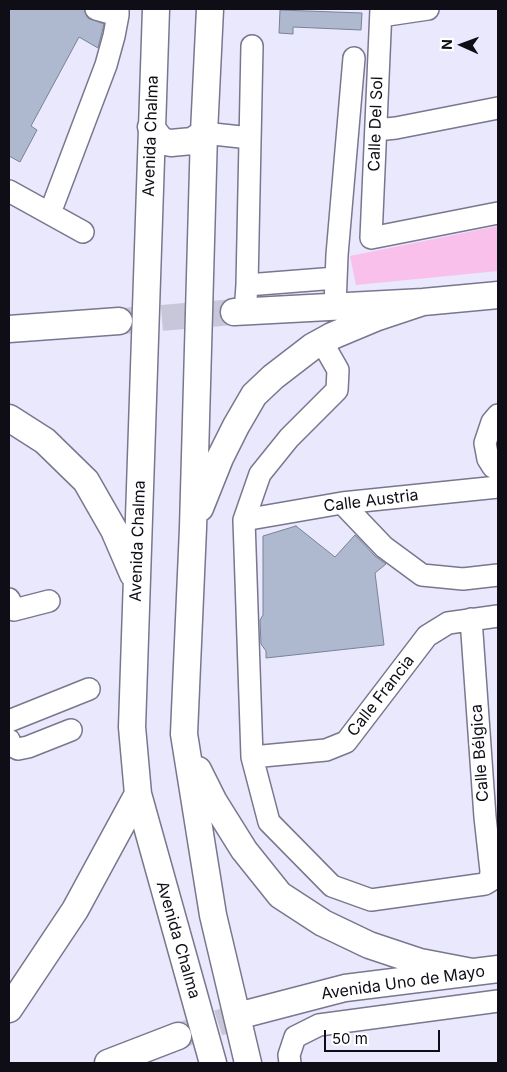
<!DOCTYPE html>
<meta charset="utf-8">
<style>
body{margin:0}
#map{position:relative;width:507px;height:1072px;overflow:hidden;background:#e9e8fc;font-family:Inter,sans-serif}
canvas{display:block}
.frame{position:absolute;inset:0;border:10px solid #0f0e16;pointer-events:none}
.north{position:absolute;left:437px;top:20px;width:50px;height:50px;-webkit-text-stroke:4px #fff;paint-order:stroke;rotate:272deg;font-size:14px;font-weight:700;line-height:20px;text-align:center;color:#0f0e16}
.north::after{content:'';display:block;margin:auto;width:18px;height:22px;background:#0f0e16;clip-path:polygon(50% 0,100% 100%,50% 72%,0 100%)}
.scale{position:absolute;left:324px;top:1030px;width:116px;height:22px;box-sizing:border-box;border:2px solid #0f0e16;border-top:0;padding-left:6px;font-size:15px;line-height:18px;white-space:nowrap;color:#0f0e16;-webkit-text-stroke:4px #fff;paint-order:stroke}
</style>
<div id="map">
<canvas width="507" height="1072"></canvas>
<div class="frame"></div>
<div class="north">N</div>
<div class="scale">50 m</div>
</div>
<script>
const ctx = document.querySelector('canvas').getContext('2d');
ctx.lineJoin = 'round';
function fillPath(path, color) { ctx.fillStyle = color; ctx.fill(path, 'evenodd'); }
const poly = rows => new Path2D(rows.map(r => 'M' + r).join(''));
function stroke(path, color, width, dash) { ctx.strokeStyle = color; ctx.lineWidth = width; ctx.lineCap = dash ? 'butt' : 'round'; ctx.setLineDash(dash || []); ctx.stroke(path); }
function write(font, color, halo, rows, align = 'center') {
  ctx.font = font + ' Inter,sans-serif'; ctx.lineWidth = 5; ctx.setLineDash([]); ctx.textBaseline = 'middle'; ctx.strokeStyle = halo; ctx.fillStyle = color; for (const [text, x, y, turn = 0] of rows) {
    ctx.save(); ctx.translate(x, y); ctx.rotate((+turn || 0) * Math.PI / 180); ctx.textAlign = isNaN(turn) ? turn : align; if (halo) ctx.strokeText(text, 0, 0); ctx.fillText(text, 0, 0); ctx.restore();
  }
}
const green = poly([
 [498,226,498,271,356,285,350,256]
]);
const building = poly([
 [9,9,84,9,88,18,104,24,98,48,79,37,31,126,37,130,20,162,9,156,9,9],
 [280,10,362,13,361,30,293,27,293,34,279,33,280,10],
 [296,526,335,557,355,535,375,556,386,564,375,573,384,645,266,658,266,651,261,644,260,620,263,615,263,536,296,526]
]);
const majorTunnel = poly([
 [123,321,234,312],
 [181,1035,249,1013]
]);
const minor = poly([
 [96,9,118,15,118,9],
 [381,9,371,238,498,213],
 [381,16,428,9],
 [376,130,396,128,498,108],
 [204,133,250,138],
 [9,191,83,232],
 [50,213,106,65,114,36,118,15],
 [247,285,252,46],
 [246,299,247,285,336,278],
 [335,306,337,255,354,58],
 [322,342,338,370,337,390,289,438,260,474,244,520,252,757,269,822,332,886,371,900,485,884,490,881,491,871,485,817,471,619],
 [498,415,492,422,485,443,488,459,493,467,498,469],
 [342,503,384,547,422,575,463,579,498,575],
 [244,520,342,503,498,487],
 [9,599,14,610,49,601],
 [9,721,89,689],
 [9,740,11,745,18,749,28,747,71,730],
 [252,757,326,750,346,742,427,636,448,623,498,616],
 [290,1063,289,1055,295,1037,319,1025,498,1001]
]);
const major = poly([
 [156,9,132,727,138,794,213,1063],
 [210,9,204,133,193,528,184,734,213,915,248,1063],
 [151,127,159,138,165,142,171,143,192,141,204,133],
 [234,312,423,302,498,295],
 [9,329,119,321],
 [9,418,45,441,86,481,114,530,133,574],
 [200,508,220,458,236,426,254,395,273,377,312,347,332,336,375,318,423,302],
 [198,770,214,802,244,850,280,895,323,923,369,945,420,962,472,972],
 [9,1009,75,910,138,794],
 [249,1013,345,988,498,969],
 [108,1063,178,1036]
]);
const streetNames = [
 ["Calle Del Sol",376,124,-88],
 ["Avenida Chalma",151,136,-88],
 ["Calle Austria",371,501,-7],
 ["Avenida Chalma",138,541,-88],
 ["Calle Francia",381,696,-52],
 ["Calle Bélgica",480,753,-94],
 ["Avenida Chalma",178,940,74],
 ["Avenida Uno de Mayo",403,983,-8]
];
fillPath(green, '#f9c0ec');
fillPath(building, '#aeb9cf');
stroke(building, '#788297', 1);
stroke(majorTunnel, '#c8c7da', 26, [26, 13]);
stroke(minor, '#78778d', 24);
stroke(major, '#78778d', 29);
stroke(minor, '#fff', 21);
stroke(major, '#fff', 26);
write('16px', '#0f0e16', '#fff', streetNames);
</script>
